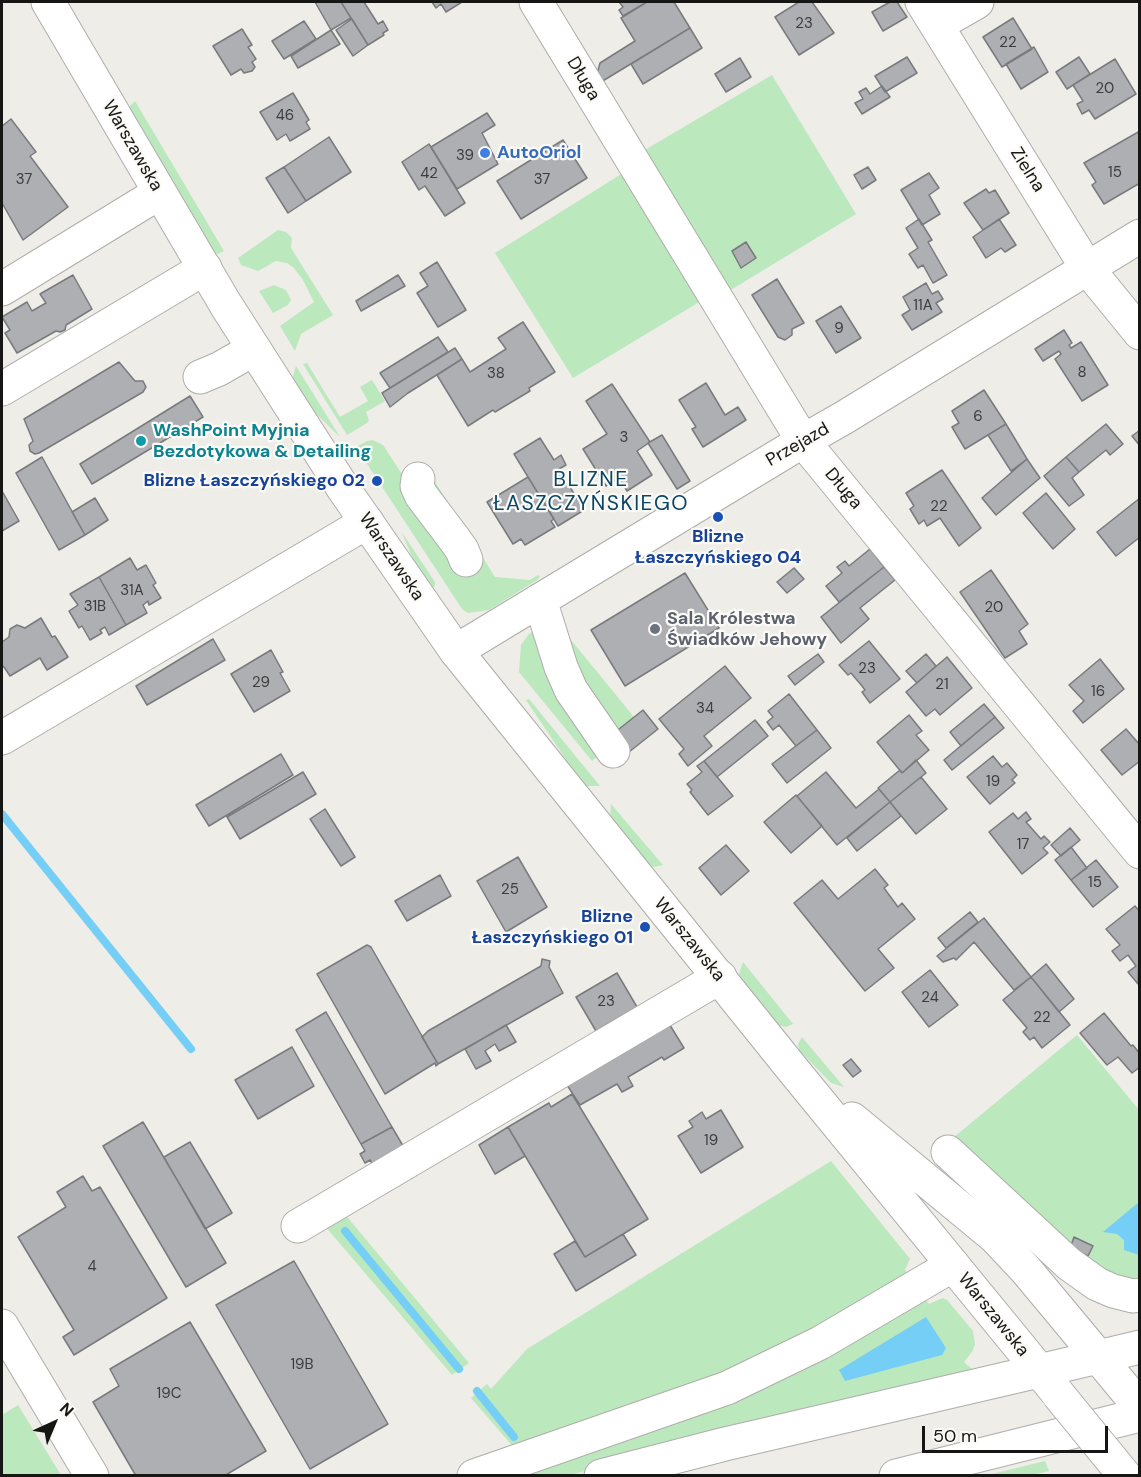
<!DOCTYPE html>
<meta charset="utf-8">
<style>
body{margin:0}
#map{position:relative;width:1141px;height:1477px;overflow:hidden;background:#eeede8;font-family:"DM Sans",sans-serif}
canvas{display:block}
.frame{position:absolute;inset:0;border:3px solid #161614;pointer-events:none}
.north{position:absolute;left:24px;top:1393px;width:60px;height:60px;-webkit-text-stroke:4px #fbfaf6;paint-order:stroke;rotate:44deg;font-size:16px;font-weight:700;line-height:24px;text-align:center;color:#161614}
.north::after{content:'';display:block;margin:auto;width:21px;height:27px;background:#161614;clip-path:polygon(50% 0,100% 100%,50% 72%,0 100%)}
.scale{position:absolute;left:922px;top:1426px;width:186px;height:27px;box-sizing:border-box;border:3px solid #161614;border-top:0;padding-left:8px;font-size:18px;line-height:21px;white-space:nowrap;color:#161614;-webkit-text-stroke:4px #fbfaf6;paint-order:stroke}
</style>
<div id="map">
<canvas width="1141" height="1477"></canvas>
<div class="frame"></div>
<div class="north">N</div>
<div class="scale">50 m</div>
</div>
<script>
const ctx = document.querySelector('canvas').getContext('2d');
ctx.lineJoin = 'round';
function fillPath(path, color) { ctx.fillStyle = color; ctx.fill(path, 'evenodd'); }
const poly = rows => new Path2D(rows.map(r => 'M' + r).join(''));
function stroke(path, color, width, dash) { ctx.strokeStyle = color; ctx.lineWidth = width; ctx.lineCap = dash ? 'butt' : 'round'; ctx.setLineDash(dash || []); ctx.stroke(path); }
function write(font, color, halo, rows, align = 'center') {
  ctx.font = font + ' "DM Sans",sans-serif'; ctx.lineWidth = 4.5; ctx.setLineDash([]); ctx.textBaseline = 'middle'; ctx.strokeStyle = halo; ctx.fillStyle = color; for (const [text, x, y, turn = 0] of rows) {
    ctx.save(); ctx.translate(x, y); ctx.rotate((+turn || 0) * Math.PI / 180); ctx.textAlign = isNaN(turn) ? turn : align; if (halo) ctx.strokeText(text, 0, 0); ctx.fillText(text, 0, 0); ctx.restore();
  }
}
const green = poly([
 [772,75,856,214,729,291,643,151],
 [135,101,224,251,218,254,213,252,128,108],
 [623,173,701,301,573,378,495,253],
 [278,230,286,232,292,238,291,248,333,315,301,334,295,351,280,326,314,302,303,280,294,268,287,263,276,261,258,271,241,265,238,258],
 [274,285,286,290,291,300,288,305,273,313,259,291],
 [307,363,340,417,368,401,360,387,372,380,385,401,366,412,369,420,367,423,347,435,303,364],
 [296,366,340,437,311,409,293,383,293,376],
 [373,440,383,445,409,485,429,472,495,577,530,580,538,575,540,577,537,580,489,610,468,613,462,609,356,447,367,441],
 [401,531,435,582,435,586,431,589,417,568],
 [553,618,634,717,618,739,592,761,519,672,521,645,529,634],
 [529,699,600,786,587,786,581,782,526,700],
 [611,804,663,865,654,867,643,862,610,820],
 [743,962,793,1024,786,1027,777,1025,741,982,739,974],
 [1077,1035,1139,1110,1139,1284,1100,1272,947,1143],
 [802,1037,844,1087,831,1083,799,1050,798,1044],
 [831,1161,910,1259,905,1270,910,1278,779,1354,516,1450,471,1398,487,1384,491,1389,527,1349],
 [343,1212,469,1363,452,1375,324,1225],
 [922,1295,929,1304,943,1298,947,1300,973,1331,975,1344,972,1352,964,1362,972,1369,965,1374,570,1475,517,1476],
 [18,1405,61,1475,2,1475,2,1415],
 [1045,1461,1049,1471,1033,1475,988,1475]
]);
const water = poly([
 [1139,1202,1139,1255,1124,1250,1124,1240,1117,1234,1103,1232],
 [926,1317,946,1348,942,1355,845,1381,839,1370]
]);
const stream = poly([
 [2,814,191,1049],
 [345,1231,459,1369],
 [477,1391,514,1437]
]);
const building = poly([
 [315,2,341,2,351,18,331,30,315,2],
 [341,2,364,2,378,24,383,21,388,30,383,33,384,35,368,45,341,2],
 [432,2,462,2,446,12,441,4,436,8,432,2],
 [619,2,647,2,623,16,619,10,623,7,619,2],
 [647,2,674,2,690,28,601,82,597,74,600,63,635,41,621,18,647,2],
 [799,2,812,2,834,33,799,55,775,17,799,2],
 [890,2,897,2,907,17,883,31,872,12,890,2],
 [1013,18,1032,49,1002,67,983,37,1013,18],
 [352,19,368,45,353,56,336,30,352,19],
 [304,21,316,39,284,59,272,41,304,21],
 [690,28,702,48,643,84,631,64,690,28],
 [242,29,252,45,248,47,256,59,252,62,255,67,252,71,244,73,241,69,231,75,213,46,242,29],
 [331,30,340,44,298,68,291,56,331,30],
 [1034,47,1048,72,1021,89,1006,64,1034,47],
 [907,57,917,73,885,92,875,76,907,57],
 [1079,57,1090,74,1067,89,1056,72,1079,57],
 [740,58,751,77,726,92,715,74,740,58],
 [1115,59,1136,94,1095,119,1089,110,1082,114,1077,104,1083,101,1073,85,1115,59],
 [882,86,890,97,862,114,855,103,863,99,859,92,866,88,870,94,882,86],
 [293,93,309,120,306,122,310,129,290,141,286,134,277,140,260,112,293,93],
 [487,113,495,125,482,133,498,164,457,189,431,147,487,113],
 [11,119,36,152,30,156,68,207,23,240,2,203,2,126,11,119],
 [1140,131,1140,183,1104,204,1092,185,1096,182,1084,163,1140,131],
 [329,137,351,172,306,201,284,167,329,137],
 [563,140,587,178,521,219,497,181,563,140],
 [429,144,465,203,445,216,425,186,419,190,402,162,429,144],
 [284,167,306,201,288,213,266,178,284,167],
 [868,167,876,180,862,189,854,175,868,167],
 [929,173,939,188,929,195,940,214,922,225,901,190,929,173],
 [986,189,989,193,995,190,1009,213,983,230,964,203,986,189],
 [919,219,932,240,928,242,947,275,933,283,923,265,918,268,909,254,918,248,906,228,919,219],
 [999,219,1016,245,1005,252,1001,248,986,258,973,237,999,219],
 [746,242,756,258,741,268,732,251,746,242],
 [437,262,466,310,438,327,417,293,428,286,420,273,437,262],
 [73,275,92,309,66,325,65,330,60,332,56,331,17,353,5,333,10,330,2,317,27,302,32,311,46,303,40,294,73,275],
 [398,275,405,286,361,311,356,301,398,275],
 [777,279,804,323,792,329,792,335,785,340,778,337,752,295,777,279],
 [926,283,932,294,938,291,943,299,936,303,942,312,912,330,902,315,910,310,903,297,926,283],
 [841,306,861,338,836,353,816,321,841,306],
 [523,322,555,372,529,388,530,391,495,412,493,410,468,426,437,375,462,359,470,372,506,349,498,338,523,322],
 [1064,330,1072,343,1069,345,1071,348,1081,342,1108,385,1082,401,1055,359,1061,354,1059,351,1043,361,1035,349,1064,330],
 [438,337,448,352,390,388,380,373,438,337],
 [455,348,462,359,408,393,390,407,382,393,455,348],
 [119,362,135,381,143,381,146,387,143,392,39,453,35,454,30,451,29,445,33,441,24,419,119,362],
 [706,383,725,415,738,407,746,420,703,447,692,429,696,427,679,400,706,383],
 [612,384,650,442,637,451,652,475,627,491,619,478,606,486,583,449,607,434,586,401,612,384],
 [984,390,1006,424,965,449,952,427,959,423,952,411,984,390],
 [190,396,203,417,92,484,80,464,190,396],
 [1006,424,1027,459,1011,471,988,435,1006,424],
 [1106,424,1123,444,1110,455,1106,450,1079,472,1066,457,1106,424],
 [1140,430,1140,446,1132,436,1140,430],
 [662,435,690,481,677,489,648,443,662,435],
 [540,438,554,460,561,455,566,465,559,469,584,510,558,526,514,454,540,438],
 [42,457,85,535,59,550,16,473,42,457],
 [1066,457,1079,472,1072,478,1084,495,1069,506,1044,476,1066,457],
 [1027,459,1040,478,996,515,982,498,1027,459],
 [942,470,981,528,959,546,940,518,927,526,924,520,919,524,910,509,914,506,906,493,942,470],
 [528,477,554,519,551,521,555,527,525,545,521,539,513,544,487,502,528,477],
 [2,491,19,521,2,531,2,491],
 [1046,493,1075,529,1053,549,1023,513,1046,493],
 [95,498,108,520,85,535,72,512,95,498],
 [1140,498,1140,537,1116,556,1097,532,1140,498],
 [870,549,884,567,839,602,826,586,842,573,837,567,845,561,849,566,870,549],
 [130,558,137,570,146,565,156,583,153,585,161,598,149,605,148,601,143,605,147,613,126,625,99,577,130,558],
 [884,567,895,580,860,608,869,619,841,643,821,617,884,567],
 [794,568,804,579,787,593,777,582,794,568],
 [991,570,1028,624,1019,631,1027,644,1005,658,960,592,991,570],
 [685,573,719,628,625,686,591,630,685,573],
 [99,577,126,625,109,635,105,627,100,630,102,633,90,640,82,626,79,628,69,611,78,605,70,594,99,577],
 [41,618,52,637,55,636,68,657,47,670,40,658,10,676,4,667,2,666,2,642,9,637,10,629,17,625,25,628,41,618],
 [213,639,225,660,147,705,136,686,213,639],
 [869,641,900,679,870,703,862,692,865,690,862,686,851,673,848,675,839,665,869,641],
 [271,650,283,672,280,673,290,691,254,712,231,674,271,650],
 [818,654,824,662,795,685,788,676,818,654],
 [926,654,936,666,917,683,906,671,926,654],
 [947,657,972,688,940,715,935,709,926,716,906,692,947,657],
 [1100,659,1124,689,1083,723,1073,711,1084,701,1069,685,1100,659],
 [725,666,751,698,704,736,712,746,688,766,679,754,684,749,659,719,725,666],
 [789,694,817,730,796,746,779,725,773,730,767,722,773,717,768,711,789,694],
 [984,704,995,717,961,746,950,732,984,704],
 [643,710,658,729,629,752,614,733,643,710],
 [909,715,922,731,916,735,929,750,902,773,877,742,909,715],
 [995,717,1004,728,952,770,944,760,995,717],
 [755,720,768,736,717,777,704,761,755,720],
 [1126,729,1140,745,1140,761,1122,775,1101,750,1126,729],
 [817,730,831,748,787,783,772,764,817,730],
 [281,754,293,775,209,826,196,805,281,754],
 [993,756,1002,767,1007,763,1017,775,1012,780,1015,783,990,804,967,777,993,756],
 [916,760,926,773,890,802,878,788,900,770,902,773,916,760],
 [704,761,733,796,708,815,690,792,692,790,687,784,702,772,697,766,704,761],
 [303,772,316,794,240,839,227,817,303,772],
 [826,772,856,808,879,789,890,802,837,845,797,796,826,772],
 [921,777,947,809,916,834,890,802,921,777],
 [796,795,822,826,791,853,764,822,796,795],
 [890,802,901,816,857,851,847,838,890,802],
 [325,809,355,857,341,866,310,819,325,809],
 [1026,812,1031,819,1026,822,1041,839,1044,836,1050,842,1043,848,1048,853,1022,874,989,832,1013,813,1018,819,1026,812],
 [1070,828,1080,840,1061,856,1051,845,1070,828],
 [726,845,749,871,721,895,699,868,726,845],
 [1071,847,1087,868,1071,880,1055,860,1071,847],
 [518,857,547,907,506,932,477,881,518,857],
 [1096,860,1118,887,1093,907,1071,880,1096,860],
 [875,869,888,885,884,888,898,907,902,903,915,919,878,949,894,968,865,991,794,903,822,880,838,899,875,869],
 [440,875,451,896,407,921,395,901,440,875],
 [1135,906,1140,912,1138,984,1128,972,1136,966,1128,955,1120,961,1112,951,1120,945,1106,929,1135,906],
 [970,912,978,922,946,948,938,938,970,912],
 [984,918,1031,977,1014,990,974,942,956,960,954,958,943,962,937,956,984,918],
 [367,945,371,947,438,1064,436,1066,435,1063,385,1094,317,974,367,945],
 [542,959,550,961,549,967,563,993,438,1064,422,1037,428,1031,541,966,542,959],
 [1046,964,1074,999,1059,1012,1031,977,1046,964],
 [930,970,958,1005,929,1027,902,992,930,970],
 [617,973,637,1007,596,1031,576,997,617,973],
 [1031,977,1070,1025,1042,1048,1034,1037,1030,1040,1023,1032,1027,1028,1003,1000,1031,977],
 [326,1012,392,1127,361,1144,296,1030,326,1012],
 [1104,1013,1131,1046,1133,1045,1140,1054,1140,1067,1132,1073,1118,1057,1107,1065,1080,1033,1104,1013],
 [668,1022,684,1048,664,1060,662,1057,628,1077,633,1086,622,1092,617,1084,580,1105,565,1082,668,1022],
 [506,1025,516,1042,499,1051,495,1044,485,1051,491,1061,476,1069,465,1049,506,1025],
 [292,1047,314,1086,258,1119,235,1080,292,1047],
 [851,1059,861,1071,853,1077,843,1065,851,1059],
 [572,1094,648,1219,585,1257,508,1127,549,1103,551,1107,572,1094],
 [721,1110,743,1147,701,1173,678,1136,693,1127,689,1121,702,1112,706,1119,721,1110],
 [143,1122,226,1263,186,1287,103,1146,143,1122],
 [392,1127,406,1151,375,1168,370,1160,365,1163,360,1154,365,1151,361,1144,392,1127],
 [508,1127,525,1156,495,1174,479,1145,508,1127],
 [190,1142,232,1213,205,1229,164,1157,190,1142],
 [83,1176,92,1191,100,1187,167,1298,74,1355,63,1337,74,1330,18,1237,66,1207,57,1192,83,1176],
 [623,1234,636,1255,576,1291,554,1254,575,1241,585,1257,623,1234],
 [1074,1237,1093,1246,1088,1256,1070,1248,1074,1237],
 [294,1261,388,1424,310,1469,216,1305,294,1261],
 [190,1322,266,1451,224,1476,136,1476,93,1402,119,1386,110,1369,190,1322]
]);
const minor = poly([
 [536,2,803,441,1140,852],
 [922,2,1087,268,1140,333],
 [937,25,977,2],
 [2,289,159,193],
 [200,377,219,369,254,349],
 [2,389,205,268],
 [418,479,417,486,421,495,455,540,462,550,466,560],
 [540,600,561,667,571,690,613,751],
 [456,651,803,441,845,417,1140,236],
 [2,738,367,522],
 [948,1152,1069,1264,1097,1284,1113,1291,1133,1296,1140,1295],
 [298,1226,720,977],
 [2,1326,92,1476],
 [474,1476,727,1388,820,1343,953,1265]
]);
const major = poly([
 [48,2,226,305,343,488,456,651,794,1071,1056,1391],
 [852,1119,995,1237,1026,1270,1140,1407],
 [1039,1371,1140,1347]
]);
const highway = poly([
 [601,1476,725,1444,1039,1371],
 [896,1476,1140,1415]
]);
const majorBridge = poly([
 [1058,1394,1125,1476]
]);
const markers = [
 [485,153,6,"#3f7fe0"],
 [141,441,6,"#0f9aa8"],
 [377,481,6,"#1a4fb4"],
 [718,517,6,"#1a4fb4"],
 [655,629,6,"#6b7280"],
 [645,927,6,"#1a4fb4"]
];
const numberNames = [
 ["23",804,24],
 ["22",1008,43],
 ["20",1105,89],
 ["46",285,116],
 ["39",465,156],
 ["15",1115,173],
 ["42",429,174],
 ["37",24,180],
 ["37",542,180],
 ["11A",923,306],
 ["9",839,329],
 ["8",1082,373],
 ["38",496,374],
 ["6",978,417],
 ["3",624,438],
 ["22",939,507],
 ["31A",132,591],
 ["31B",95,607],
 ["20",994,608],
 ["23",867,669],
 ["29",261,683],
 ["21",942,685],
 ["16",1098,692],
 ["34",705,709],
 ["19",993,782],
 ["17",1023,845],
 ["15",1095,883],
 ["25",510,890],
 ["24",930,998],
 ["23",606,1002],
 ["22",1042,1018],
 ["19",711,1141],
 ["4",92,1267],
 ["19B",302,1365],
 ["19C",169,1394]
];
const streetNames = [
 ["Długa",583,79,59],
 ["Warszawska",132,146,60],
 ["Zielna",1027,170,58],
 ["Przejazd",798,445,-30],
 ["Długa",843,489,50],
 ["Warszawska",391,557,56],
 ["Warszawska",689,940,51],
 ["Warszawska",993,1315,51]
];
const shopNames = [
 ["AutoOriol",497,153]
];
const cultureNames = [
 ["WashPoint Myjnia",153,431],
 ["Bezdotykowa & Detailing",153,452]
];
const transitNames = [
 ["Blizne Łaszczyńskiego 02",365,481],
 ["Blizne",718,537,"center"],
 ["Łaszczyńskiego 04",718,558,"center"],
 ["Blizne",633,917],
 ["Łaszczyńskiego 01",633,938]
];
const worshipNames = [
 ["Sala Królestwa",667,619],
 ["Świadków Jehowy",667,640]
];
const quarterNames = [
 ["BLIZNE",591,480],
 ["ŁASZCZYŃSKIEGO",591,504]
];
fillPath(green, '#bce8be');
fillPath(water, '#74cef5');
stroke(stream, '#74cef5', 8);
fillPath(building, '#aeafb3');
stroke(building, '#797a7d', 1.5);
stroke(minor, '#aeada9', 35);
stroke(major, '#aeada9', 35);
stroke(highway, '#aeada9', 35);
stroke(minor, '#fff', 33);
stroke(major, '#fff', 33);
stroke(highway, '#fff', 33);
stroke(majorBridge, '#aeada9', 35, []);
stroke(majorBridge, '#fff', 33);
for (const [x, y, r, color] of markers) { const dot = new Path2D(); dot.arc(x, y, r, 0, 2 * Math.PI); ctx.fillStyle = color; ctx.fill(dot); stroke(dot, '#fbfaf6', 2); }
write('15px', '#3c3c3c', null, numberNames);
write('18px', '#161614', '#fbfaf6', streetNames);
write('bold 18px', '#366cbe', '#fbfaf6', shopNames, 'left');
write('bold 18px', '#0d838f', '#fbfaf6', cultureNames, 'left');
write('bold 18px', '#164399', '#fbfaf6', transitNames, 'right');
write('bold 18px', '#5b616d', '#fbfaf6', worshipNames, 'left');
ctx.letterSpacing = '1.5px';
write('21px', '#074666', '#fbfaf6', quarterNames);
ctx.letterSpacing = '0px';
</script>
